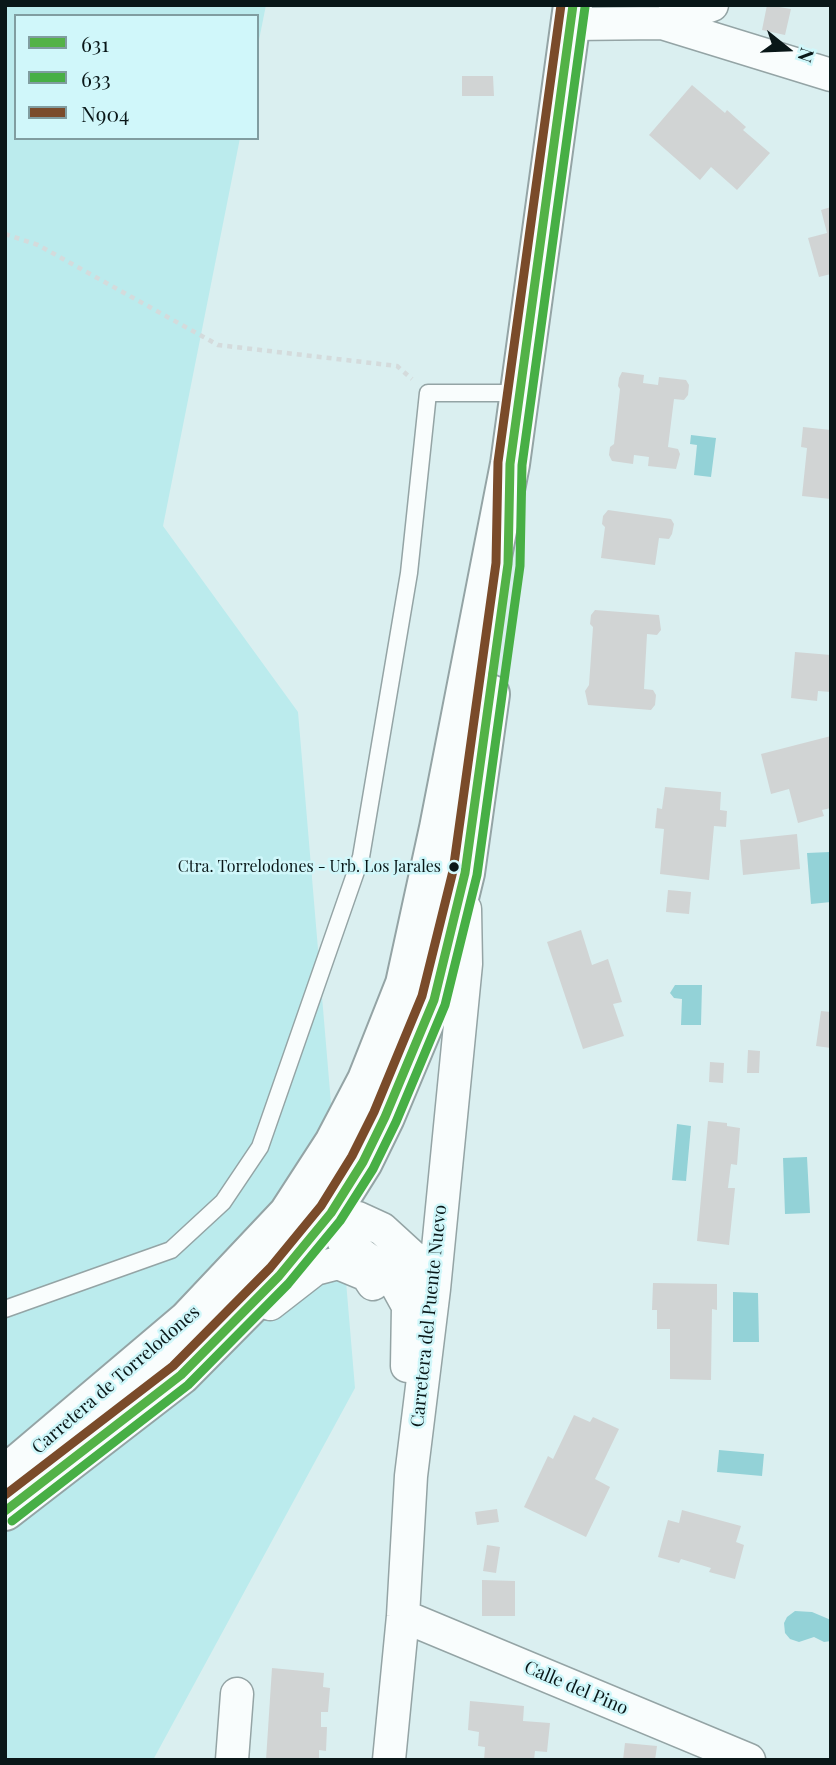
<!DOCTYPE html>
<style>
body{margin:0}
#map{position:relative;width:836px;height:1765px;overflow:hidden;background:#daeff0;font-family:"Playfair Display",serif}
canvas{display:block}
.frame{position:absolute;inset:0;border:7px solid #091718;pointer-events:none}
.legend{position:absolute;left:14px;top:14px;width:245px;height:126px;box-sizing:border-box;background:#d0f7fa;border:2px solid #809da0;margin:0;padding:9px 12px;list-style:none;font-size:21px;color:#091718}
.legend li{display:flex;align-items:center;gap:14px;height:35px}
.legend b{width:35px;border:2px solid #809da0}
.north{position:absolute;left:752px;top:14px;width:70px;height:70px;-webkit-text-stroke:5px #d0f7fa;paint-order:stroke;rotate:108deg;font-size:19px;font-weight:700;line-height:28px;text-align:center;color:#091718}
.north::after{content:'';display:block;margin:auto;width:24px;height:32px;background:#091718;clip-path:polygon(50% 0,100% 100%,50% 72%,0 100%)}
</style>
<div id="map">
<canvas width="836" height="1765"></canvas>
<div class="frame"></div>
<ul class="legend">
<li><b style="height:9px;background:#53b247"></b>631</li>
<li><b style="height:9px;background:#47af45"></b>633</li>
<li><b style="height:9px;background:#7a4b2a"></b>N904</li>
</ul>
<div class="north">N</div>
</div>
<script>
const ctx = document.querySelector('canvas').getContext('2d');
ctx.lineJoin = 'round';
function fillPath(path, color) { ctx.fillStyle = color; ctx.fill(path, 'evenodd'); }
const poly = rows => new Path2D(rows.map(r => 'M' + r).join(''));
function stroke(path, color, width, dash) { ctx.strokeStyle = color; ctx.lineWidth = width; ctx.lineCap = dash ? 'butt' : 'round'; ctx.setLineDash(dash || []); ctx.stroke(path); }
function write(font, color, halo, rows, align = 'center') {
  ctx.font = font + ' "Playfair Display",serif'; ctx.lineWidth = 5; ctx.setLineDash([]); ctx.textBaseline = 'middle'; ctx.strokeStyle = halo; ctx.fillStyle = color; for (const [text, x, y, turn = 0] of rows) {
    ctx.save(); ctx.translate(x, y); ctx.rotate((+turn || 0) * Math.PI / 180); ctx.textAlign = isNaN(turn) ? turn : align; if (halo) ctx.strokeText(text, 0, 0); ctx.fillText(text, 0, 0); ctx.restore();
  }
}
const green = poly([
 [5,5,266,5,257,50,257,16,16,16,16,138,240,138,163,526,298,712,355,1388,153,1760,5,1760]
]);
const water = poly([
 [691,435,716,438,711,477,694,475,697,445,690,444],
 [830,852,831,902,811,904,807,853],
 [675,985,702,985,701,1025,681,1025,682,999,674,998,670,993],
 [677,1124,691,1126,686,1181,672,1180],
 [807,1157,810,1213,785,1214,783,1158],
 [733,1292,758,1293,759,1342,733,1342],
 [719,1450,764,1454,762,1476,717,1472],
 [795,1611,812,1612,831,1620,831,1641,824,1642,814,1637,799,1642,790,1639,785,1633,784,1623,787,1617]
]);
const building = poly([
 [767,5,791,9,785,35,762,30],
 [462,76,493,76,494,96,462,96],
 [692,85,725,113,727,110,746,127,743,130,770,153,737,190,711,167,700,180,649,135],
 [831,207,831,274,819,277,808,238,827,233,821,210],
 [622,372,644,375,643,383,658,385,659,377,686,380,689,385,688,395,684,400,674,399,668,447,678,449,680,454,676,469,648,466,649,457,634,455,633,464,612,461,609,455,610,447,614,444,620,389,618,386,619,378],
 [803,427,831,430,831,499,802,496,807,448,801,447],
 [608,510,671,519,674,524,672,534,669,539,659,538,655,565,601,558,605,527,602,524,603,516],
 [595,610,659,615,661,630,657,635,647,634,644,689,653,690,656,695,655,705,651,710,588,705,585,691,589,685,593,627,590,624,591,615],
 [795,652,831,655,831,692,818,691,817,701,791,698],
 [831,736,831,808,822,810,824,816,798,823,789,789,771,794,761,754],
 [665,787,721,792,720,810,727,811,726,827,714,826,709,880,660,874,664,829,655,828,657,808,662,809],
 [797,834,800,869,743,875,740,840],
 [668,890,691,892,689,914,666,912],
 [581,930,592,965,608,959,622,1002,613,1004,624,1036,583,1049,547,942],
 [821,1011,831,1012,831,1048,816,1046],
 [748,1050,760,1051,759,1073,747,1073],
 [710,1062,724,1063,723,1083,709,1082],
 [708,1121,727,1123,727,1126,740,1128,737,1165,731,1164,728,1188,735,1188,729,1245,697,1241],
 [653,1283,717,1284,717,1310,712,1309,711,1380,670,1379,670,1329,657,1329,657,1310,652,1310],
 [574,1415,590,1422,593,1417,619,1429,595,1479,610,1487,586,1537,524,1507,548,1456,553,1459],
 [497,1509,499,1522,477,1525,475,1512],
 [682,1510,741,1526,736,1542,744,1545,735,1579,709,1572,711,1568,681,1559,679,1563,658,1557,668,1520,679,1523],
 [487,1545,500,1547,496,1573,483,1571],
 [482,1580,515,1581,515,1616,482,1616],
 [272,1668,324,1673,323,1687,330,1688,328,1712,321,1712,321,1727,327,1727,326,1751,319,1750,319,1760,266,1760],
 [470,1701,524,1706,523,1721,550,1723,547,1752,535,1751,534,1760,484,1760,485,1747,478,1746,479,1732,468,1730],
 [625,1743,657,1746,655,1760,623,1760]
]);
const path = poly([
 [5,234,38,245,218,345,397,366,412,379]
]);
const lane = poly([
 [5,1309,171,1250,223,1202,260,1147,361,857,409,573,428,393,520,393]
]);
const street = poly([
 [662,23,712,5],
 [571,24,662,23,831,75],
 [335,1191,331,1213,344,1242,392,1277,408,1306,407,1366],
 [317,1217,331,1213,358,1218,382,1229,417,1261,434,1289],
 [270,1304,315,1269,338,1263,367,1275,373,1284],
 [403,1616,749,1760],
 [232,1760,237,1694],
 [389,1760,403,1616,411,1476,434,1289,466,964,465,909]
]);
const secondary = poly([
 [5,1475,188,1320,288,1214,334,1143,367,1080,405,984,439,828,510,464,573,5],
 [5,1511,181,1375,279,1276,331,1213,363,1162,385,1117,434,1000,465,873,490,694]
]);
const bus1 = poly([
 [5,1511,181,1375,279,1276,331,1213,363,1162,385,1117,434,1000,465,873,508,564,510,464,573,5]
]);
const bus2 = poly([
 [12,1521,188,1385,288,1284,340,1221,373,1169,396,1122,445,1005,477,875,520,566,522,465,585,7]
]);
const bus3 = poly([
 [5,1495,173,1366,270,1268,321,1206,352,1156,374,1112,422,996,453,871,496,563,498,462,561,5]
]);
const markers = [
 [454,867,6,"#091718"]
];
const busNames = [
 ["Ctra. Torrelodones - Urb. Los Jarales",441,867]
];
const streetNames = [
 ["Carretera del Puente Nuevo",429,1316,-84],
 ["Carretera de Torrelodones",116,1380,-41],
 ["Calle del Pino",576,1688,23]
];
fillPath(green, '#bbebed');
fillPath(water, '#93d2d7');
fillPath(building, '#d1d4d4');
stroke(lane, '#94a4a5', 19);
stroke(street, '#94a4a5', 35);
stroke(secondary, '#94a4a5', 42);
stroke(path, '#d4dbdc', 4.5, [5, 5]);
stroke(lane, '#f9fdfd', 16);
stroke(street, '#f9fdfd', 32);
stroke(secondary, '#f9fdfd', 38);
stroke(bus1, '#53b247', 9);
stroke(bus2, '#47af45', 9);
stroke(bus3, '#7a4b2a', 9);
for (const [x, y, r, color] of markers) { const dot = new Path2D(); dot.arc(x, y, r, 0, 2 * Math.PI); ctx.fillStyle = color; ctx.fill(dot); stroke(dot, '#d0f7fa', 2.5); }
write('16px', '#091718', '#d0f7fa', busNames, 'right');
write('18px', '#091718', '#d0f7fa', streetNames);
</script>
